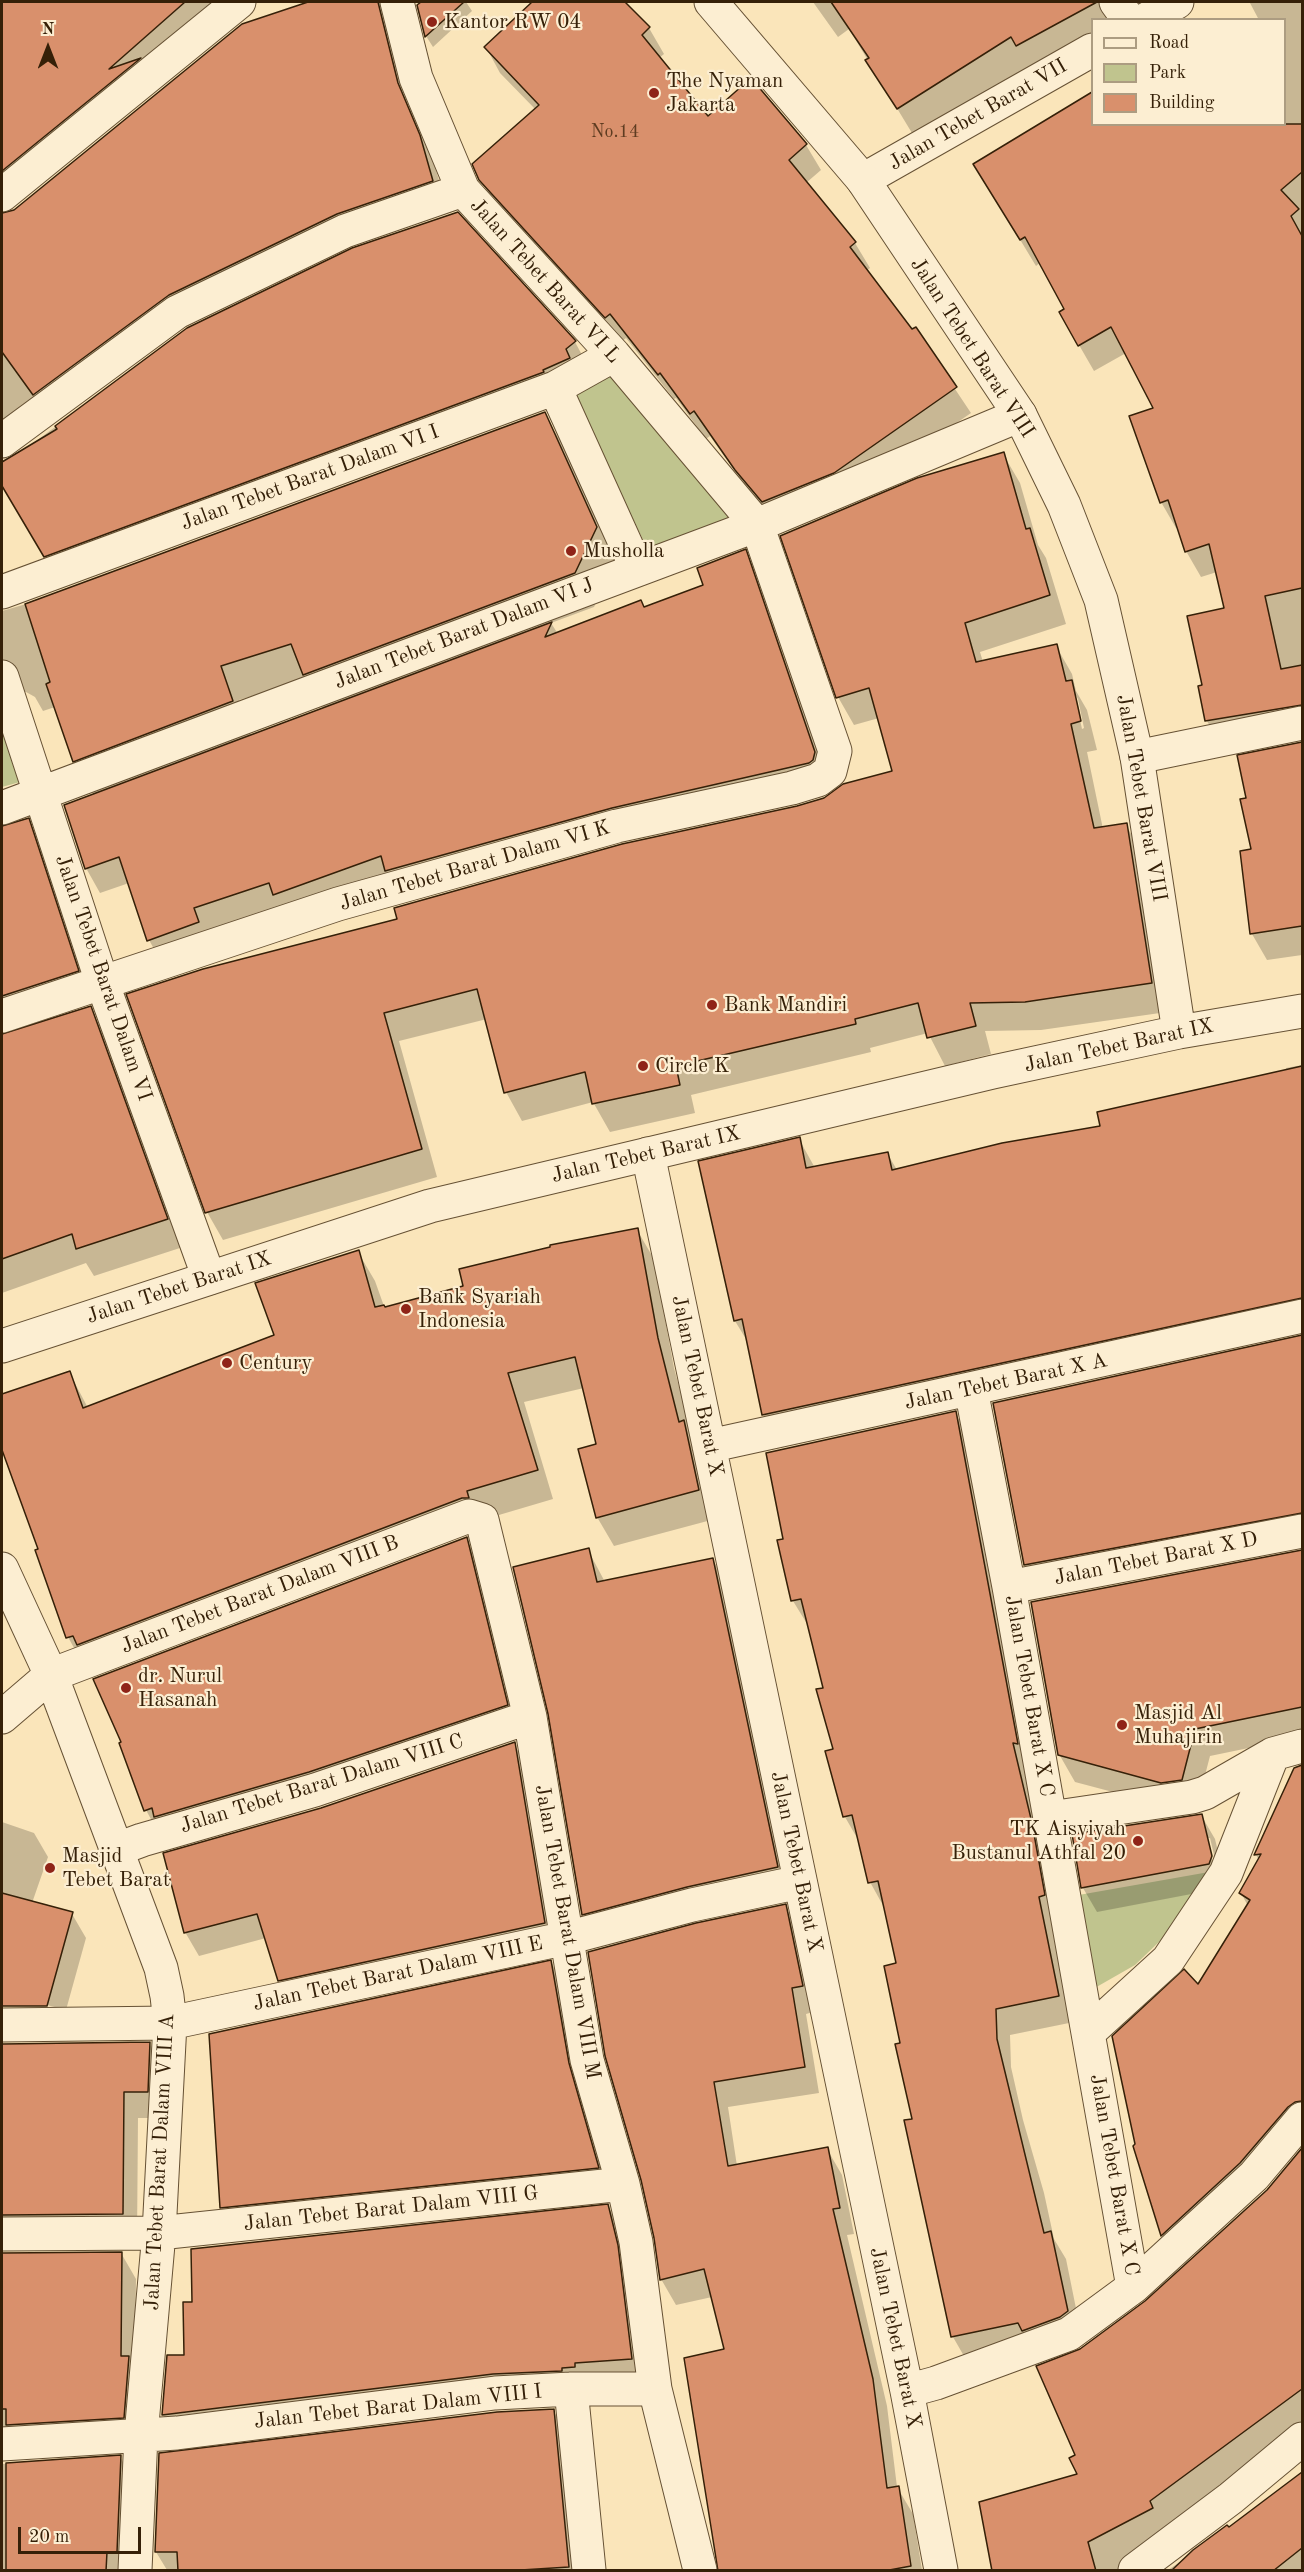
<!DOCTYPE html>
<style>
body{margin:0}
#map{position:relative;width:1304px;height:2572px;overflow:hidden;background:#fae5ba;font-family:"Old Standard TT",serif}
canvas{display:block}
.frame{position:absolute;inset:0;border:3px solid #352008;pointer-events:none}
.legend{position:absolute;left:1091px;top:18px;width:195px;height:108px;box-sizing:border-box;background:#fceed2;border:2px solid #ac9c81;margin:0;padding:8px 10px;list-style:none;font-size:18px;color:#352008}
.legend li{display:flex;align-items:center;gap:12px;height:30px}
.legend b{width:30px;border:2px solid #ac9c81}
.north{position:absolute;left:18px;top:18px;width:60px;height:60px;-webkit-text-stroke:4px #fceed2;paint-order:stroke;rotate:0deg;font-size:16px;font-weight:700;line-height:24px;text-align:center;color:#352008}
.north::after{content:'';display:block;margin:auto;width:21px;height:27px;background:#352008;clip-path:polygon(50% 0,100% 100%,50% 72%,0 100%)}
.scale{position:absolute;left:18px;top:2527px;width:123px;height:27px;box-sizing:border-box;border:3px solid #352008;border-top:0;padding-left:8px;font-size:18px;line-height:21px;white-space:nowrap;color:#352008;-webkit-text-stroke:4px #fceed2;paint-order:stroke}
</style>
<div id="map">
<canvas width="1304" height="2572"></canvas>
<div class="frame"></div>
<ul class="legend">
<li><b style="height:8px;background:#fceed2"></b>Road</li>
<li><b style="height:16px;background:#c0c48e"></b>Park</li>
<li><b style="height:16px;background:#d9906c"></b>Building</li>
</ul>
<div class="north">N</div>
<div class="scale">20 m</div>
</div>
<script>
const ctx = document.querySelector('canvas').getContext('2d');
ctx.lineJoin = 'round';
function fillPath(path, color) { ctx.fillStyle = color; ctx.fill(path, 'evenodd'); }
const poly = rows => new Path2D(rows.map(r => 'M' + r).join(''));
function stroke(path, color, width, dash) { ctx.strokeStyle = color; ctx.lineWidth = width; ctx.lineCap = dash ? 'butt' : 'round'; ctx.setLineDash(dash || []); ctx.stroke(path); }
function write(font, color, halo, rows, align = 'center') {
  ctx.font = font + ' "Old Standard TT",serif'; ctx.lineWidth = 4.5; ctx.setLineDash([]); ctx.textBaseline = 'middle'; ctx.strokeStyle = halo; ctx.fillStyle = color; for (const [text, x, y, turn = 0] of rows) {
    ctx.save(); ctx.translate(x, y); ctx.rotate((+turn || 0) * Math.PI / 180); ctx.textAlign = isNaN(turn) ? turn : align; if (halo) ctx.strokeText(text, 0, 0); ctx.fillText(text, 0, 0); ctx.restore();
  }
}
const green = poly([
 [617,364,743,520,649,552,572,394],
 [2,727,20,782,2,787],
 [1209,1872,1198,1894,1161,1940,1135,1965,1093,1989,1073,1896]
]);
const shadow = poly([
 [2,2,232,2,2,211],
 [311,2,384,2,447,206,352,240,183,321,2,457,2,215,15,211,243,25],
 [424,2,466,2,472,11,433,47,426,36,419,5],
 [535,2,625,2,649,28,664,54,659,58,708,118,806,145,821,170,806,183,855,243,870,268,866,271,911,331,915,329,971,413,848,498,778,527,752,496,710,436,706,439,676,398,674,399,626,338,621,342,496,206,480,179,536,110,500,73,486,47],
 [813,2,1145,2,1112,20,1092,20,1092,44,915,138,849,29,838,37],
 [1253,2,1302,2,1302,732,1222,747,1207,721,1200,687,1204,686,1226,609,1217,572,1201,577,1186,551,1178,528,1176,528,1161,502,1131,417,1155,409,1126,353,1094,371,1079,345,1066,310,1041,262,1036,266,975,165,1092,94,1092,124,1284,124,1284,20,1259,20,1250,3],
 [188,329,575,342,589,368,60,582,2,484,2,461,13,458],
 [544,413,564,447,616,562,594,607,551,623,558,634,644,609,705,585,745,551,759,576,829,778,163,965,149,940,129,883,100,893,86,868,94,795,74,761,55,707,43,711,35,697,26,692,15,693,2,725,2,611,33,602],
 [306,679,324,709,251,736,239,700],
 [1003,454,1020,483,1038,545,1046,558,1066,624,980,652,983,662,1056,646,1072,674,1076,691,1087,710,1097,750,1087,752,1103,829,1126,825,1142,853,1167,1012,1041,1030,985,1031,991,1054,945,1066,928,1033,870,1048,871,1052,691,1095,695,1113,610,1132,593,1102,522,1121,506,1092,487,1019,399,1041,437,1177,223,1240,207,1212,399,920,798,807,894,772,879,718,854,725,838,697],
 [1074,692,1078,699,1084,728,1082,729],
 [1302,743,1302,955,1267,960,1252,934,1252,850,1248,799,1239,757],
 [28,820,44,848,94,999,12,1026,2,1036,2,828],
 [90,1008,106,1036,183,1247,94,1276,86,1263,2,1293,2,1036],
 [1302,1065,1302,1327,779,1441,764,1415,749,1344,735,1321,799,1139,815,1168,887,1153,897,1170,1102,1127,1286,1071,1286,1068],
 [637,1230,654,1259,674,1368,715,1519,614,1546,597,1517,598,1445,584,1388,524,1402,553,1499,482,1520,84,1666,68,1637,39,1550,2,1446,2,1396,69,1372,88,1408,276,1336,358,1252,375,1281,385,1309,465,1287],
 [1302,1337,1302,1541,1041,1591,1025,1565,995,1404],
 [955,1413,971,1439,1074,2022,1010,2035,1011,2067,1023,2120,1044,2193,1054,2239,1066,2259,1082,2338,968,2363,953,2337,902,2044,897,1965,885,1909,870,1882,860,1843,845,1817,827,1752,834,1750,824,1689,809,1627,793,1601,785,1540],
 [466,1539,480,1563,520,1729,159,1834,146,1810,121,1744],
 [588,1550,605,1582,713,1560,728,1586,792,1893,598,1940,583,1914],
 [1302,1552,1302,1742,1297,1738,1210,1756,1197,1806,1177,1809,1075,1782,1059,1754,1032,1603],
 [514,1744,528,1767,558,1947,293,2004,279,1980,266,1938,199,1956,185,1932],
 [1302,1766,1302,2134,1178,2261,1163,2235,1134,2147,1198,1986,1248,1906,1241,1893,1259,1860,1256,1855,1286,1789,1292,1770],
 [1201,1815,1215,1839,1225,1881,1223,1888,1097,1912,1083,1888,1073,1835],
 [1206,1838,1210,1838,1216,1863,1213,1864],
 [2,1822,34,1833,48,1857,32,1903,72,1914,86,1938,66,2010,20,1998,11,1956,2,1952],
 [785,1906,800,1932,817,2011,806,2014,819,2093,728,2107,737,2166,827,2149,842,2175,854,2234,847,2235,887,2406,897,2487,913,2514,922,2570,720,2570,726,2351,712,2297,676,2305,661,2279,656,2238,643,2179],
 [551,1962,565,1986,611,2192,235,2231,221,2207],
 [149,2043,164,2069,162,2118,138,2118,137,2240,2,2249,2,2045],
 [1302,2150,1302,2427,1149,2570,993,2570,1079,2475,1077,2456,1081,2351,1147,2302,1268,2191],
 [608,2206,621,2230,645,2383,177,2439,163,2415,186,2357],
 [121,2253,136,2279,135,2369,138,2443,2,2460,2,2254],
 [553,2410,568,2436,581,2570,167,2570,156,2552],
 [120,2457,135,2483,132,2570,2,2570,2,2464],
 [1302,2474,1302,2570,1168,2570,1229,2529]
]);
const building = poly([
 [2,2,185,2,109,69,141,58,2,171,2,2],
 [308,2,378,2,398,83,420,135,433,181,337,214,169,295,33,395,2,352,2,213,14,210,242,24,308,2],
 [421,2,464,2,425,37,417,5,421,2],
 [532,2,625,2,650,27,642,35,708,116,751,78,807,144,789,160,856,242,850,247,912,329,916,327,957,387,834,473,762,502,735,470,694,411,690,414,660,373,658,375,610,314,605,318,479,180,472,164,539,105,484,47,532,2],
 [831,2,1097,2,1016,46,1011,37,897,109,865,60,869,58,831,2],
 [1092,92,1092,124,1302,124,1302,172,1281,190,1299,209,1291,216,1302,236,1302,588,1265,596,1281,669,1302,665,1302,705,1205,721,1198,686,1202,685,1187,616,1224,608,1209,544,1185,552,1168,500,1160,503,1129,416,1153,408,1111,327,1078,346,1059,312,1064,309,1025,237,1020,240,973,164,1092,92],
 [458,212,576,341,566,349,570,358,543,370,544,372,44,557,2,486,2,462,57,429,55,426,187,328,352,248,458,212],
 [545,412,597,527,575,573,303,675,291,644,221,666,233,701,73,762,46,684,50,682,25,604,545,412],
 [1004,452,1026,529,1030,528,1050,595,965,623,976,662,1057,644,1066,681,1072,680,1081,721,1071,724,1094,828,1127,823,1152,983,1025,1002,970,1003,976,1026,927,1038,918,1003,855,1019,856,1024,676,1066,680,1085,592,1104,585,1072,504,1093,477,989,384,1013,422,1149,205,1213,126,994,203,969,397,919,394,908,622,844,797,806,824,798,843,784,892,771,869,688,836,698,780,536,917,478,1004,452],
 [746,549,815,752,813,760,809,763,612,808,385,871,381,856,273,895,269,883,194,908,199,922,147,941,119,857,85,869,64,805,552,622,545,637,641,600,644,607,703,585,697,568,746,549],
 [1302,742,1302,926,1250,934,1240,851,1251,849,1240,799,1246,798,1237,755,1302,742],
 [29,818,79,971,2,996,2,826,29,818],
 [91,1006,168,1219,76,1249,72,1234,2,1259,2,1034,91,1006],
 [1302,1066,1302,1298,762,1415,742,1319,734,1321,698,1161,800,1137,806,1168,888,1152,892,1170,1002,1143,1100,1126,1097,1112,1302,1066],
 [638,1228,658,1338,679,1422,684,1420,699,1490,596,1518,578,1449,596,1444,575,1357,508,1373,538,1470,467,1491,469,1498,462,1498,77,1645,73,1636,66,1638,35,1550,38,1549,2,1450,2,1394,70,1371,83,1408,274,1335,255,1283,359,1250,375,1307,384,1305,385,1307,463,1286,459,1269,550,1247,550,1245,638,1228],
 [1302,1335,1302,1513,1024,1565,993,1403,1302,1335],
 [956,1411,1018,1744,1013,1743,1032,1823,1045,1895,1039,1897,1059,1996,996,2009,997,2039,1044,2233,1051,2231,1068,2311,1060,2317,1022,2331,1018,2323,951,2337,904,2120,912,2119,895,2044,900,2043,884,1966,896,1963,878,1881,868,1883,852,1815,843,1817,825,1751,833,1749,816,1689,823,1688,801,1599,791,1601,777,1540,783,1539,766,1453,956,1411],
 [467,1537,508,1705,309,1772,154,1817,152,1808,144,1811,119,1743,121,1742,93,1679,467,1537],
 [589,1548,597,1582,713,1558,778,1867,687,1887,582,1915,548,1714,513,1567,589,1548],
 [1302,1550,1302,1707,1195,1729,1182,1780,1161,1783,1058,1755,1031,1602,1302,1550],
 [515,1742,545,1923,278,1981,257,1914,184,1933,163,1853,321,1808,515,1742],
 [1302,1765,1302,2101,1295,2102,1288,2107,1240,2163,1161,2236,1133,2146,1135,2144,1112,2036,1184,1969,1198,1984,1250,1900,1239,1893,1261,1854,1254,1855,1294,1768,1302,1765],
 [1202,1814,1212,1856,1209,1864,1081,1888,1072,1834,1202,1814],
 [2,1893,73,1912,47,2006,2,2006,2,1893],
 [786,1904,803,1986,792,1988,805,2067,714,2082,728,2166,828,2147,840,2208,833,2209,873,2379,887,2488,899,2486,911,2566,884,2571,718,2571,684,2358,724,2349,704,2269,660,2280,654,2238,641,2180,605,2056,588,1952,696,1923,786,1904],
 [551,1960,569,2063,599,2168,220,2208,209,2034,551,1960],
 [150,2042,148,2092,124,2092,123,2214,2,2215,2,2044,150,2042],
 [1302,2148,1302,2389,1150,2501,1153,2508,1088,2542,1096,2571,992,2571,979,2502,1077,2474,1069,2458,1075,2455,1036,2366,1080,2349,1145,2301,1267,2190,1302,2148],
 [608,2204,618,2245,632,2359,575,2363,575,2367,562,2368,562,2371,493,2374,162,2415,167,2355,184,2355,183,2302,192,2302,191,2249,608,2204],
 [122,2252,121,2356,129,2356,124,2418,6,2425,6,2409,2,2409,2,2253,122,2252],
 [554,2409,569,2567,505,2571,178,2571,177,2552,155,2552,159,2453,497,2412,554,2409],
 [121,2455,117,2552,107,2552,106,2571,6,2571,6,2463,121,2455],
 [1302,2472,1302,2548,1273,2571,1171,2571,1193,2550,1227,2525,1229,2527,1302,2472]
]);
const minor = poly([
 [1116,2,1129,20],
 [1145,20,1177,2],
 [863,180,1092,50],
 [2,195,239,2],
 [555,388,637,569],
 [2,441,177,312,345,231,463,190],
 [2,592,555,388,614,355],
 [2,677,102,982,209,1278],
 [1137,757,1302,723],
 [2,808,757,525,1020,415],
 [2,1016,338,904,617,826,792,788,818,780,830,771,835,751,757,525,614,355,463,190,416,78,397,2],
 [648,1154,907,2391,941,2570],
 [971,1389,1009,1587,1133,2287],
 [709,1446,1302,1316],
 [2,1569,51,1675,161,1968,167,1996,170,2023,159,2233,141,2435,135,2570],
 [1009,1587,1302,1531],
 [2,1717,51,1675,469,1516,482,1520,530,1717,587,2060,623,2184,636,2242,655,2389,700,2570],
 [1050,1818,1192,1797,1205,1793,1273,1754,1302,1746],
 [115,1850,142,1840,315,1790,530,1717],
 [2,2025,170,2023,567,1938,692,1905,800,1882],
 [1089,2032,1168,1960,1226,1873,1273,1754],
 [2,2234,159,2233,623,2184],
 [571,2389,589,2570],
 [907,2391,936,2383,1069,2334,1133,2287,1254,2176,1302,2119],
 [2,2444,177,2433,495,2393,571,2389,655,2389],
 [1135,2570,1231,2498,1302,2439]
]);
const tertiary = poly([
 [711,2,863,180,1020,415,1064,505,1101,600,1137,757,1179,1032],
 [2,1346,430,1206,993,1072,1179,1032,1302,1011]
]);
const markers = [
 [432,22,6,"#8f2418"],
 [654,93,6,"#8f2418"],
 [571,551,6,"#8f2418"],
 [712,1005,6,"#8f2418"],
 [643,1066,6,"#8f2418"],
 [406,1309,6,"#8f2418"],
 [227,1363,6,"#8f2418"],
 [126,1688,6,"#8f2418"],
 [1122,1725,6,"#8f2418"],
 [1138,1841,6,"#8f2418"],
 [50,1868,6,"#8f2418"]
];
const numberNames = [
 ["No.14",615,132]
];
const poiNames = [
 ["Kantor RW 04",444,22],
 ["The Nyaman",666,81],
 ["Jakarta",666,105],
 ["Musholla",583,551],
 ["Bank Mandiri",724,1005],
 ["Circle K",655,1066],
 ["Bank Syariah",418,1297],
 ["Indonesia",418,1321],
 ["Century",239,1363],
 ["dr. Nurul",138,1676],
 ["Hasanah",138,1700],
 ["Masjid Al",1134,1713],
 ["Muhajirin",1134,1737],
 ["TK Aisyiyah",1126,1829,"right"],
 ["Bustanul Athfal 20",1126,1853,"right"],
 ["Masjid",62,1856],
 ["Tebet Barat",62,1880]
];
const streetNames = [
 ["Jalan Tebet Barat VII",978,115,-30],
 ["Jalan Tebet Barat VI L",545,281,48],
 ["Jalan Tebet Barat VIII",972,348,57],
 ["Jalan Tebet Barat Dalam VI I",310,478,-20],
 ["Jalan Tebet Barat Dalam VI J",464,634,-21],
 ["Jalan Tebet Barat VIII",1141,798,80],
 ["Jalan Tebet Barat Dalam VI K",475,866,-16],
 ["Jalan Tebet Barat Dalam VI",103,978,71],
 ["Jalan Tebet Barat IX",1119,1046,-12],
 ["Jalan Tebet Barat IX",646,1155,-13],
 ["Jalan Tebet Barat IX",179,1288,-18],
 ["Jalan Tebet Barat X A",1006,1382,-12],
 ["Jalan Tebet Barat X",697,1386,78],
 ["Jalan Tebet Barat X D",1156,1559,-11],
 ["Jalan Tebet Barat Dalam VIII B",260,1595,-21],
 ["Jalan Tebet Barat X C",1029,1696,80],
 ["Jalan Tebet Barat Dalam VIII C",322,1784,-17],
 ["Jalan Tebet Barat X",796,1862,78],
 ["Jalan Tebet Barat Dalam VIII M",567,1932,80],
 ["Jalan Tebet Barat Dalam VIII E",398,1974,-12],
 ["Jalan Tebet Barat Dalam VIII A",160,2162,-87],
 ["Jalan Tebet Barat X C",1114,2175,80],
 ["Jalan Tebet Barat Dalam VIII G",391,2209,-6],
 ["Jalan Tebet Barat X",895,2338,78],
 ["Jalan Tebet Barat Dalam VIII I",398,2407,-6]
];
fillPath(green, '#c0c48e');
fillPath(shadow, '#0003');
fillPath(building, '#d9906c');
stroke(building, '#352008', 1.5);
stroke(minor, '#665134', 35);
stroke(tertiary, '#665134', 35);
stroke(minor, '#fceed2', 33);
stroke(tertiary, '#fceed2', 33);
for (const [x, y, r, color] of markers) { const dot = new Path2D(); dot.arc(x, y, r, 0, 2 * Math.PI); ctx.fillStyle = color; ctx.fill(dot); stroke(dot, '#fceed2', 2); }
write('18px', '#5e3c21', null, numberNames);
write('21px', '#352008', '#fceed2', poiNames, 'left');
write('21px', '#352008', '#fceed2', streetNames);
</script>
